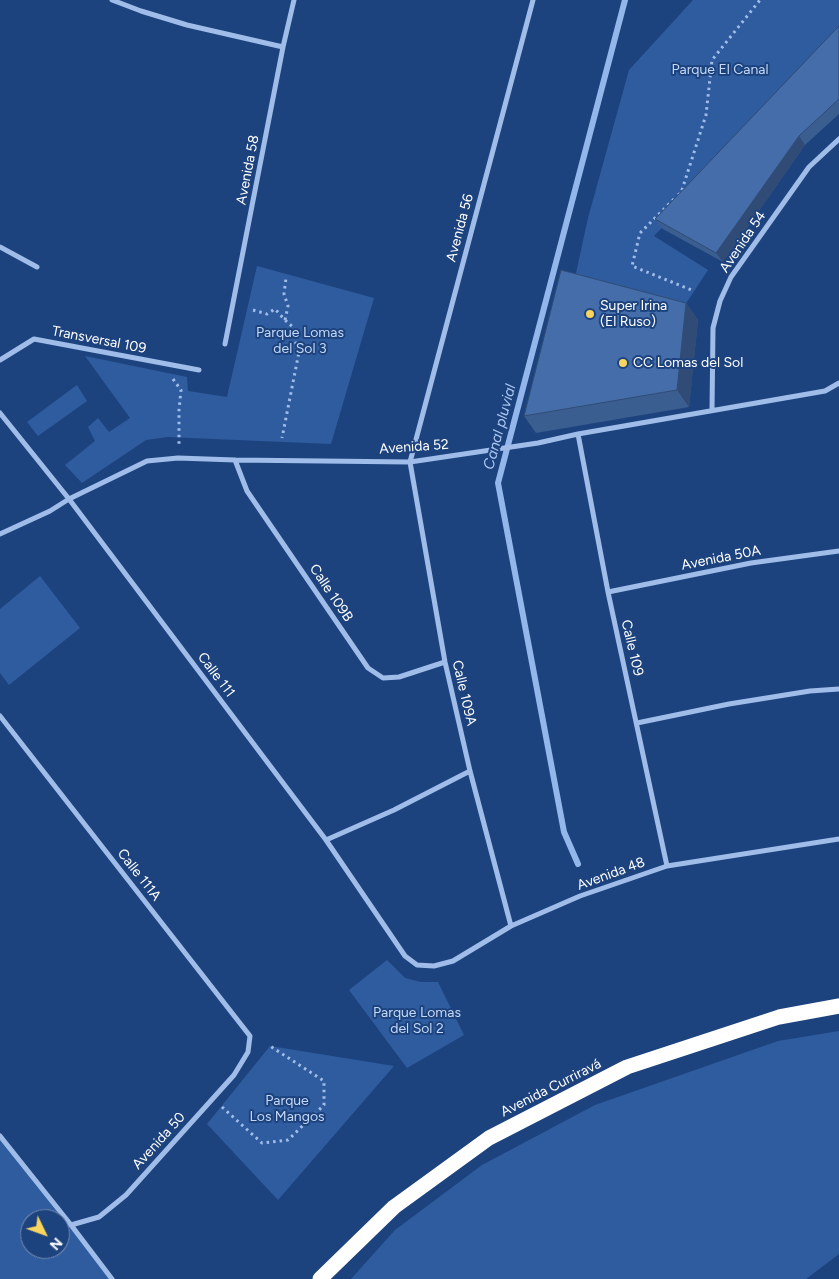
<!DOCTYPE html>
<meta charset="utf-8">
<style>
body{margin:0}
#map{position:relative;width:839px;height:1279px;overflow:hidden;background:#1d437f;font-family:Figtree,sans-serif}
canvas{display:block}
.north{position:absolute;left:20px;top:1209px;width:50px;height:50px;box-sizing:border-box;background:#1d437f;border:1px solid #778eb2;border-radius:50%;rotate:132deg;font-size:14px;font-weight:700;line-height:20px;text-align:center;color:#fff}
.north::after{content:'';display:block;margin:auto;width:18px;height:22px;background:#f9d45e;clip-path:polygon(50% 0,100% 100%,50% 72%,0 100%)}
</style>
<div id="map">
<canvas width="839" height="1279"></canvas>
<div class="north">N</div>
</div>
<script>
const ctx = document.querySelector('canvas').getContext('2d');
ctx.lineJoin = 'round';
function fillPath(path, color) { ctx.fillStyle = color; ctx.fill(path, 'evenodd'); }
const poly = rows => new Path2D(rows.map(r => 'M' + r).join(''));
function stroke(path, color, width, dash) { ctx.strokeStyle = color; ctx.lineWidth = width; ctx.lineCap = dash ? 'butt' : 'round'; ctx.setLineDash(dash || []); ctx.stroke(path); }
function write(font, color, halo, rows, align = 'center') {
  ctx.font = font + ' Figtree,sans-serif'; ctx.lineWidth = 4; ctx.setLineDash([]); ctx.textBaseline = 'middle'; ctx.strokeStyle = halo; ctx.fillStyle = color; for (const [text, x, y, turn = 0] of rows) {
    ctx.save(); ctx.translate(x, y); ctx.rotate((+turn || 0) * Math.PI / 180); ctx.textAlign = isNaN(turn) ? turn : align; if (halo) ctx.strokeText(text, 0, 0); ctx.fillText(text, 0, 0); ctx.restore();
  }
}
const green = poly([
 [693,0,839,0,839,42,654,236,708,270,681,311,573,287,588,218,629,70],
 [257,266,374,298,331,444,167,437,146,440,82,483,65,465,95,441,88,427,98,418,109,432,130,418,85,356,187,377,188,391,227,397],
 [77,385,87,401,38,436,27,422],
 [40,576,80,628,9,685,0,673,0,609],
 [387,960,405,978,421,982,438,982,464,1035,407,1068,349,990],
 [839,1031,839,1254,806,1279,351,1279,395,1230,482,1165,595,1105,778,1041],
 [270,1046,394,1066,278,1200,207,1124],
 [0,1137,113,1279,0,1279],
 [30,1219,60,1219,60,1249,30,1249]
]);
const stream = poly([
 [578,864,564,832,498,483,625,0]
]);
const path = poly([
 [678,195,681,193,706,115,712,60,760,0],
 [674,199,640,233,632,266,694,291],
 [253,310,267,314,275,309,285,320,295,329,296,345,299,352,282,438],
 [285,320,288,306,284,294,286,278],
 [173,379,181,390,179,410,179,445],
 [222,1107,262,1143,288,1140,324,1105,324,1081,270,1046]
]);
const street = poly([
 [112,0,141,11,187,25,283,47],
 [0,247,37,267],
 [225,344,283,47,294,0],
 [0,360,34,339,199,370],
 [712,410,713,328,720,301,731,277,809,167,839,139],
 [0,413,69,499,326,840,405,956,417,965,434,966,453,961,511,926,580,896,667,866,839,839],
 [578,434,608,592,667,866],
 [235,460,247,491,368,668,383,678,399,677,445,662],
 [0,534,50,511,69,499,147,461,178,458,235,460,410,462,538,443,578,434,825,391,839,383],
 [608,592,751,563,839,551],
 [0,716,250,1036,248,1052,234,1075,126,1195,99,1217,71,1225],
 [637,723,729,704,810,691,839,689],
 [326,840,394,810,470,771],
 [511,926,470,771,445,662,410,462,533,0],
 [0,1136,71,1225,112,1279]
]);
const highway = poly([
 [320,1279,394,1207,489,1138,627,1067,779,1017,839,1006]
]);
const wall = poly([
 [839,26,839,114,805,145,723,262,661,228,655,219],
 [686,303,698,320,689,407,536,433,524,416]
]);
const shadedWall = poly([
 [799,136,805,145,723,262,716,253],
 [686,303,698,320,689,407,677,390]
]);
const building = poly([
 [839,26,839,99,799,136,716,253,655,219,839,26],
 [561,270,686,303,677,390,524,416,561,270]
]);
const markers = [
 [590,314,5,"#f9d45e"],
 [623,363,5,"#f9d45e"]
];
const parkNames = [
 ["Parque El Canal",720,70],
 ["Parque Lomas",300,333],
 ["del Sol 3",300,349],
 ["Parque Lomas",417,1013],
 ["del Sol 2",417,1029],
 ["Parque",287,1101],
 ["Los Mangos",287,1117]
];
const streetNames = [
 ["Avenida 58",248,170,-79],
 ["Avenida 56",460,228,-75],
 ["Avenida 54",743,242,-56],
 ["Transversal 109",99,340,11],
 ["Avenida 52",414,447,-4],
 ["Avenida 50A",721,558,-11],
 ["Calle 109B",331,593,56],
 ["Calle 109",632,648,77],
 ["Calle 111",216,675,53],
 ["Calle 109A",464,693,77],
 ["Avenida 48",611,874,-20],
 ["Calle 111A",139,875,52],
 ["Avenida Curriravá",551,1088,-27],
 ["Avenida 50",159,1141,-48]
];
const poiNames = [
 ["Super Irina",600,306],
 ["(El Ruso)",600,322],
 ["CC Lomas del Sol",633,363]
];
const waterNames = [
 ["Canal pluvial",500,427,-75]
];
fillPath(green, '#2f5c9e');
stroke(stream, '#93b7eb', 6);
stroke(path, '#a0bde9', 3, [2.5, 4]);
stroke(street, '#a0bde9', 5);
stroke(highway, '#fff', 15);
fillPath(wall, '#3b5e91');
fillPath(shadedWall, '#304c76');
fillPath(building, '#456da9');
stroke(building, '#304c76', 1);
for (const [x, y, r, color] of markers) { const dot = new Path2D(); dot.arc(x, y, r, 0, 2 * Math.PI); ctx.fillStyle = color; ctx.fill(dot); stroke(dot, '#1d437f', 2); }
write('14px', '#c4d8f7', '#1d437f', parkNames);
write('14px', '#fff', '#1d437f', streetNames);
write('14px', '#fff', '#1d437f', poiNames, 'left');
write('italic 15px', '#abc7f0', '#1d437f', waterNames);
</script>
